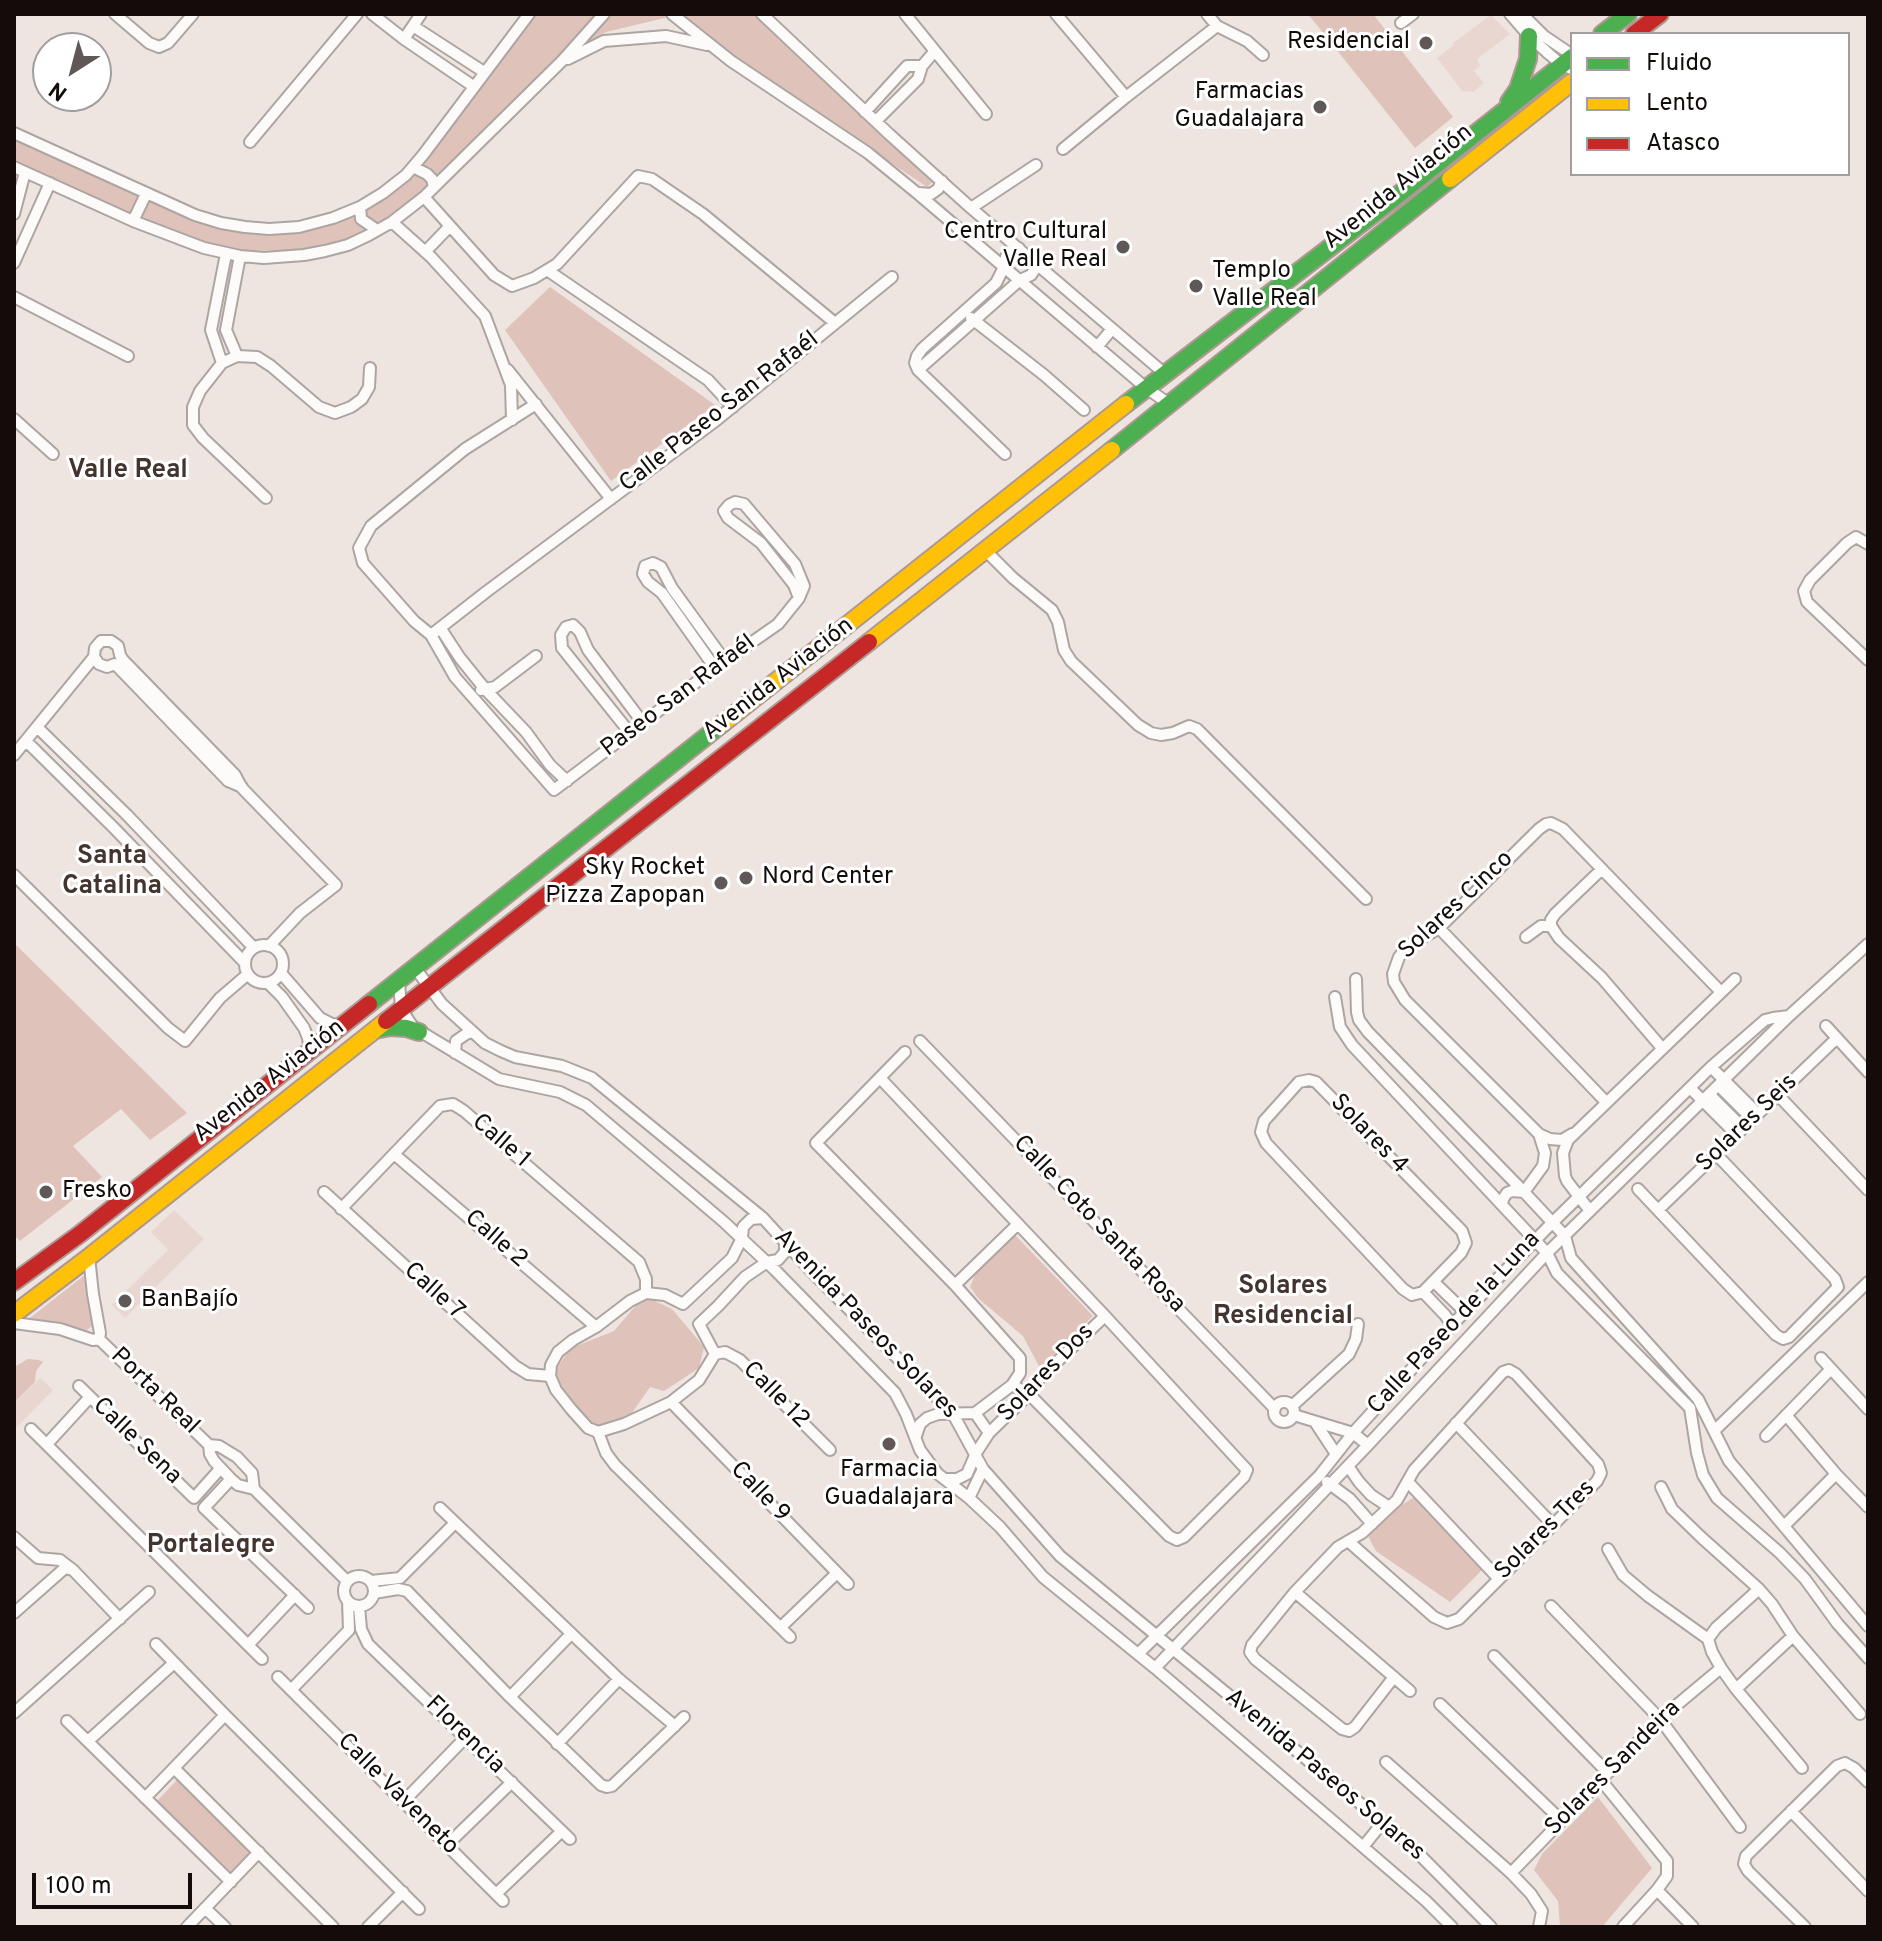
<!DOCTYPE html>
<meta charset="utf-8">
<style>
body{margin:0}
#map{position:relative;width:1882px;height:1941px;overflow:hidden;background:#eee4e0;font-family:Overpass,sans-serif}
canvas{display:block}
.frame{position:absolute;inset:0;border:16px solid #130c0b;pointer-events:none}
.legend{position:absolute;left:1570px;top:32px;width:280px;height:144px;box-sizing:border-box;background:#fff;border:2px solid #a19e9d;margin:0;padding:10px 14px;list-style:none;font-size:24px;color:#130c0b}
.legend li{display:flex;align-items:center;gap:16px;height:40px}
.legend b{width:40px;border:2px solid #a19e9d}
.north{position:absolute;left:32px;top:32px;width:80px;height:80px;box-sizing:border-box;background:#fff;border:2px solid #a19e9d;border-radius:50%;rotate:216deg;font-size:22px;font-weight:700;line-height:32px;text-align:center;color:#130c0b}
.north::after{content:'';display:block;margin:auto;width:28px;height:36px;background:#605856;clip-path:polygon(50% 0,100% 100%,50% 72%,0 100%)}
.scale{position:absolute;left:32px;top:1873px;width:160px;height:36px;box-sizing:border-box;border:4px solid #130c0b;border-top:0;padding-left:10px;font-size:24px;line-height:28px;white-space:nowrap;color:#130c0b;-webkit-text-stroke:6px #fff;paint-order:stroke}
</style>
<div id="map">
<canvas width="1882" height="1941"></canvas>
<div class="frame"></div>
<ul class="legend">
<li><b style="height:10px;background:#4caf50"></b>Fluido</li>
<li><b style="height:10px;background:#ffc107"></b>Lento</li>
<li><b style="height:10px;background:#c62828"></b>Atasco</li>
</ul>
<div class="north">N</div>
<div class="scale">100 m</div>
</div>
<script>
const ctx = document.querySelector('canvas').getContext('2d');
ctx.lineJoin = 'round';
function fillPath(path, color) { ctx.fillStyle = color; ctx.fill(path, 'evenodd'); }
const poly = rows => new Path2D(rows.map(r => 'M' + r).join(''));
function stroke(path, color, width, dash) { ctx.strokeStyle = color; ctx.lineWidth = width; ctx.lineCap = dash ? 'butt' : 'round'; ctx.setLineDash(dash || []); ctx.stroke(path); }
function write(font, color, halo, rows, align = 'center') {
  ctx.font = font + ' Overpass,sans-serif'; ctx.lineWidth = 6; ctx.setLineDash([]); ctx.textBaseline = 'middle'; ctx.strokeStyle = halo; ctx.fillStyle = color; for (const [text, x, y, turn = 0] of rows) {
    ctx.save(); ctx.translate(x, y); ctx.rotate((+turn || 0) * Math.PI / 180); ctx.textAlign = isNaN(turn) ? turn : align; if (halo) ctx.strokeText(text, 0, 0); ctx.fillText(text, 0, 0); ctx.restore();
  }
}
const built = poly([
 [1491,15,1510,34,1477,59,1480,66,1474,71,1484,83,1473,92,1462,91,1437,58,1454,45,1453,43],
 [174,1210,204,1239,125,1318,112,1305,168,1250,151,1232],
 [40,1378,53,1390,14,1430,14,1404]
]);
const green = poly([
 [525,14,759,14,936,179,927,187,714,44,677,15,606,32,558,61,427,190,401,211,325,250,231,251,164,230,14,164,14,137,134,192,253,233,365,210,412,172],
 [1308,14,1373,14,1453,117,1415,148],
 [550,287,715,405,611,481,505,330],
 [14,943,187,1113,150,1140,121,1109,73,1146,102,1177,20,1241,14,1235],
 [1015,1235,1093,1316,1040,1368,1023,1336,979,1299,970,1287,978,1267,996,1247],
 [86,1274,92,1300,95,1320,91,1327,84,1332,61,1324,30,1318],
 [644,1296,672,1309,704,1347,699,1368,664,1391,650,1387,632,1413,611,1423,587,1425,554,1374,569,1349,614,1331],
 [28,1359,39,1360,43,1362,36,1371,35,1382,14,1403,14,1367],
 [1414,1497,1485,1567,1450,1602,1376,1551,1368,1536,1383,1518],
 [177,1780,252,1854,232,1873,157,1801],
 [1598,1797,1652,1868,1602,1927,1560,1925,1558,1901,1534,1870,1542,1854]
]);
const street = poly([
 [115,14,149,43,159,47,168,43,193,14],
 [372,14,404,39,473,86],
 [672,14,731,61,868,153,917,193,1146,388,1168,403],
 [762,14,889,134,971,208,1165,374],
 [905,14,986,114],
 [1056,14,1126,97],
 [1207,14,1217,26,1247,41,1263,55],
 [1510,14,1529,36,1549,54,1562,65,1572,69],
 [1522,14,1544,36,1572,55],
 [1401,23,1413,14],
 [413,26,484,72],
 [404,39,421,14],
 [568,59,604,41,666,36,707,45],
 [865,112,907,66,922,66],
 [876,121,918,79,922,66,934,52],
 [14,133,195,215,221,223,245,227,269,229,299,227,333,218,360,207,383,193,406,175,423,155,529,14],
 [250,142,357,14],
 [1063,149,1126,97,1217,26],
 [14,167,133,221,204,248,240,256,264,258,304,255,325,251,348,245,369,235,392,222,424,197,562,61,604,14],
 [413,167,427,174,432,179,434,187],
 [919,193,931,194,938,189,942,181],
 [424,197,494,275,512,286,534,278,557,264,638,176,652,179,703,214,835,323],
 [360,207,361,219,377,230],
 [971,208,1036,165],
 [14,214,25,172],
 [133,221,146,194],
 [392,222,431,257,485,316,511,385,512,420],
 [425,252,450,226],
 [14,263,50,183],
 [547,270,708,380,733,407],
 [14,297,128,356],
 [971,318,1044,375,1084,410],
 [1097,347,1112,329],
 [237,356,226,330,240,256],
 [222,363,211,330,226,254],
 [508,370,611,499],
 [918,370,1020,280,1031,275,1035,269,1036,263],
 [536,404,465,449,371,526,359,548,363,563,414,621,431,635,455,677,554,790,715,668,778,624,799,598,804,586,795,564,744,504,735,502,729,505,724,511,728,518,761,543,794,585,799,598],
 [14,419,53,454],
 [1005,454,918,370,915,363,917,356,922,349,996,283,1004,267,1006,257,1011,251,1019,248],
 [266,498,203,438,193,425,193,407,200,391,222,363,237,356,257,357,271,366,319,407,335,413,351,407,362,399,369,387,370,368],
 [1868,544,1856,537,1847,543,1810,580,1804,591,1807,602,1868,660],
 [985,550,1013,578,1052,610,1058,622,1064,650,1071,661,1138,725,1151,733,1161,735,1173,733,1189,726,1197,729,1366,899],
 [441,629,460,658,485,689,526,732,550,765,567,781],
 [431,635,486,592,714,422,892,277],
 [94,657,99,664,107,667,115,664],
 [115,664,228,781,242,787],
 [715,668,662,593,648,582,643,574,645,566,653,563,661,567,672,588,725,661],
 [481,690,495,687,536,656],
 [37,727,127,815,254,948],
 [630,733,562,648,561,635,566,627,573,625,580,632,588,650,643,723],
 [26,741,114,828,245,963],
 [14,755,94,657,95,648,101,641,111,641,118,646,120,655,123,660,235,775,242,788,336,885,300,913,269,946],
 [1602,869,1555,914,1551,920,1551,926,1559,938,1602,978,1662,1048],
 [14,875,168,1028,185,1041,220,998,248,974],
 [1439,928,1606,1102],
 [1526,937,1541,926,1551,926],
 '245 964a19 19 0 1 1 38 0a19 19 0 1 1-38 0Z',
 [415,968,442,1004,485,1043,501,1051,515,1057,562,1066,592,1078,763,1218,813,1273,953,1414,983,1469,1060,1556,1407,1842,1491,1927],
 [281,973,320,1018,332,1024,341,1025],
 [1356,979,1357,1012,1359,1020,1368,1032,1524,1192,1565,1236,1571,1258,1698,1399,1729,1461,1868,1626],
 [399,981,401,1009,413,1027,499,1079,560,1092,586,1105,724,1222,775,1270,895,1393,906,1414,920,1450,931,1465,938,1474,969,1498,1000,1527,1043,1577,1155,1668,1426,1901,1452,1927],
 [268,983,282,997,304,1028,308,1038,310,1050],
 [1335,997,1340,1027,1352,1045,1547,1253,1557,1273,1690,1408,1697,1453,1703,1475,1717,1498,1780,1553,1805,1579,1837,1623,1868,1658],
 [1826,1026,1868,1072],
 [920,1041,1275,1409],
 [905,1052,816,1143,955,1285,1020,1358,1020,1373,1012,1385,975,1413,938,1414,927,1418,920,1424,916,1436],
 [455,1053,456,1041,466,1034,472,1032],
 [1711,1067,1758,1114],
 [880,1078,1105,1316,1247,1470,1244,1477,1184,1537,1177,1540,1169,1536,1029,1394,1012,1385],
 [1309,1080,1316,1082,1462,1231,1466,1243,1461,1253,1423,1292,1412,1295,1403,1289,1266,1143,1261,1132,1264,1121,1299,1082,1309,1080],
 [1719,1086,1752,1119],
 [1690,1088,1737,1135],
 [1710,1095,1743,1128],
 [1778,1095,1868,1190],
 [1539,1134,1550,1139,1562,1140,1572,1134],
 [394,1154,596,1327],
 [1638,1189,1776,1335,1783,1339,1789,1337,1838,1287,1835,1279,1716,1154],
 [324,1192,515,1366,528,1374,550,1376],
 [1502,1205,1503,1199,1507,1193,1512,1191,1524,1192,1543,1166,1545,1153,1539,1134,1405,1000,1394,982,1393,974,1399,957,1406,948,1439,928,1539,829,1546,824,1551,823,1563,829,1721,992],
 [341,1209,440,1106,453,1104,464,1111,639,1262,646,1279,646,1293],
 [1658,1210,1837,1038],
 [1590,1211,1567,1181,1565,1176,1563,1153,1568,1140,1735,979],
 [89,1257,93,1294,100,1333,99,1339],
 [1434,1282,1465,1312],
 [955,1285,1018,1224],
 [1423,1292,1445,1315,1452,1325],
 [14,1323,60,1329,93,1340,99,1339,209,1445,210,1454,214,1461,231,1479,238,1485,254,1489,347,1581],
 [715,1354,699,1380,671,1402,624,1424,598,1432,588,1428,571,1409,556,1390,550,1376,551,1365,558,1352,573,1340,596,1327,630,1301,646,1293,665,1295,683,1304,732,1258,742,1238,743,1227,751,1219,763,1218],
 [715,1354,699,1324,719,1305,745,1277,767,1262,778,1260,785,1252,785,1241],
 [715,1354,725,1352,740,1360,830,1450],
 [1821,1358,1868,1409],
 [79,1386,194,1498,220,1469],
 [671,1402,848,1584],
 '1274 1412a10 10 0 1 1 20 0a10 10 0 1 1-20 0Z',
 [1292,1406,1349,1354,1356,1339,1358,1324],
 [975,1413,989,1433],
 [1294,1415,1353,1433,1368,1445],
 [1786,1415,1836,1474,1868,1507],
 [1315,1422,1336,1454],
 [1456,1423,1553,1525],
 [31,1429,262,1659],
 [1714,1431,1868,1282],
 [598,1432,606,1453,615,1465,790,1637],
 [1766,1436,1831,1369],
 [47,1444,90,1397],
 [209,1445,219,1446,237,1457,252,1473,254,1489],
 [1348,1466,1359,1482,1371,1495,1389,1507],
 [231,1479,204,1508,308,1608],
 [946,1479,957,1479,967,1474,976,1453,989,1433,1029,1394,1040,1378,1105,1316],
 [1327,1482,1350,1499,1372,1524],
 [1408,1482,1499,1579],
 [1661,1487,1672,1509,1702,1538,1759,1589,1772,1604,1793,1636,1860,1714],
 [969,1498,983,1469],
 [440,1508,619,1679,675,1726],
 [1784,1526,1836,1474],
 [14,1537,38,1558,60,1560,73,1570,120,1619],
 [1348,1541,1434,1617,1447,1623,1459,1619,1597,1481,1601,1473,1598,1464,1516,1374,1509,1370,1503,1372,1414,1470,1397,1500,1362,1533,1338,1547,1295,1592,1252,1645,1250,1652,1255,1659,1342,1729,1349,1731,1355,1727,1394,1677],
 [1608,1549,1623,1575,1648,1596,1708,1639],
 '344 1591a15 15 0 1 1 30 0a15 15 0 1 1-30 0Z',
 [371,1581,400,1578,455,1523],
 [1759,1589,1716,1628,1708,1639,1712,1652,1721,1668,1736,1689,1793,1636],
 [1295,1592,1410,1691],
 [374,1593,398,1589,407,1591,510,1697,601,1785,607,1787,612,1786,684,1717],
 [359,1606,361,1629,368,1644,570,1839],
 [1551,1606,1660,1719,1740,1827],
 [14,1613,65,1568,73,1570],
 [781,1627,837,1573],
 [156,1644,225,1715,419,1909],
 [248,1645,295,1595],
 [1138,1654,1319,1476,1353,1433,1452,1325,1552,1223,1711,1067,1765,1020,1773,1018,1789,1016],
 [1494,1656,1607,1772],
 [1155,1668,1368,1445,1547,1253,1789,1016,1868,944],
 [278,1677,503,1901],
 [1736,1689,1802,1768],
 [291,1690,349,1630,348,1601],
 [510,1697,571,1634],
 [1440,1704,1561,1820],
 [14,1713,149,1592],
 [67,1721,231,1882],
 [88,1741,174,1663],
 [557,1744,619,1679],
 [1386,1762,1511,1873,1531,1894,1542,1911,1539,1927],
 [174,1768,333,1927],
 [1600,1779,1667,1861,1667,1876,1657,1890,1623,1927],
 [145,1798,225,1715],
 [404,1801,466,1737],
 [1791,1811,1868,1891],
 [447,1845,512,1782],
 [1363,1847,1383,1822],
 [1511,1873,1660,1719,1721,1668],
 [1657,1890,1693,1927],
 [496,1894,562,1831],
 [205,1908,225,1927],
 [187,1927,259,1852],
 [368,1927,403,1892],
 [1805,1927,1748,1871,1744,1864,1746,1856,1837,1766,1845,1763,1854,1768,1868,1782]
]);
const fast = poly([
 [1602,34,1628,14],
 [1509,102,1518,89,1528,59,1529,36],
 [1126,404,1393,199,1572,57],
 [1112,450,1450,179],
 [369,1004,722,724],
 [375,1030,390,1027,406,1028,419,1032]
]);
const slow = poly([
 [1450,179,1572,82],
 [869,642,1112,450],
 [722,724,1126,404],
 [14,1314,89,1257,386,1021]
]);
const jam = poly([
 [1634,34,1660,14],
 [386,1021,869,642],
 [14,1282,80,1234,369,1004]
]);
const markers = [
 [1426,43,8,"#605856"],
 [1320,107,8,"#605856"],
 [1123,247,8,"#605856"],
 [1196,286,8,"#605856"],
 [746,878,8,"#605856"],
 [721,883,8,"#605856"],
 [46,1192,8,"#605856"],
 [125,1301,8,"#605856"],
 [889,1444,8,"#605856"]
];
const poiNames = [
 ["Residencial",1410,43],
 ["Farmacias",1304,93],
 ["Guadalajara",1304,121],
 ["Centro Cultural",1107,233],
 ["Valle Real",1107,261],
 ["Templo",1212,272,"left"],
 ["Valle Real",1212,300,"left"],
 ["Sky Rocket",705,869],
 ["Pizza Zapopan",705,897],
 ["Nord Center",762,878,"left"],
 ["Fresko",62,1192,"left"],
 ["BanBajío",141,1301,"left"],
 ["Farmacia",889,1471,"center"],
 ["Guadalajara",889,1499,"center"]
];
const streetNames = [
 ["Avenida Aviación",1399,188,-39],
 ["Calle Paseo San Rafaél",720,413,-38],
 ["Avenida Aviación",779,680,-38],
 ["Paseo San Rafaél",679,697,-37],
 ["Solares Cinco",1457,906,-43],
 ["Avenida Aviación",270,1082,-38],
 ["Solares Seis",1748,1124,-44],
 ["Solares 4",1368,1135,46],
 ["Calle 1",500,1142,41],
 ["Calle Coto Santa Rosa",1098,1225,46],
 ["Calle 2",495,1240,41],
 ["Calle 7",433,1292,42],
 ["Calle Paseo de la Luna",1455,1324,-47],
 ["Avenida Paseos Solares",865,1325,46],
 ["Solares Dos",1047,1374,-46],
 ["Porta Real",154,1392,44],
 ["Calle 12",775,1396,45],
 ["Calle Sena",136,1442,44],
 ["Calle 9",759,1493,46],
 ["Solares Tres",1546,1531,-45],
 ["Florencia",464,1736,44],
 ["Solares Sandeira",1614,1769,-45],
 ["Avenida Paseos Solares",1324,1776,40],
 ["Calle Vaveneto",397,1795,45]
];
const neighbourhoodNames = [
 ["Valle Real",128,472],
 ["Santa",112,858],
 ["Catalina",112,888],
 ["Solares",1283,1288],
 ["Residencial",1283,1318],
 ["Portalegre",211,1547]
];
fillPath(built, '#ead6d0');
fillPath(green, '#dfc2ba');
stroke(street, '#ada5a2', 14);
stroke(fast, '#ad9892', 20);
stroke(slow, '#ad9892', 20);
stroke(jam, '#ad9892', 20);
stroke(street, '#fcfbfa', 10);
stroke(fast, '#4caf50', 16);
stroke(slow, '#ffc107', 16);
stroke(jam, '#c62828', 16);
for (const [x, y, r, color] of markers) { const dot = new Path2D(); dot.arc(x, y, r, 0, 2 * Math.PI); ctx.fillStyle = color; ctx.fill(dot); stroke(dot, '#fff', 3); }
write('24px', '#130c0b', '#fff', poiNames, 'right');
write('24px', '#130c0b', '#fff', streetNames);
write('bold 26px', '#43342f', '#fff', neighbourhoodNames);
</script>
